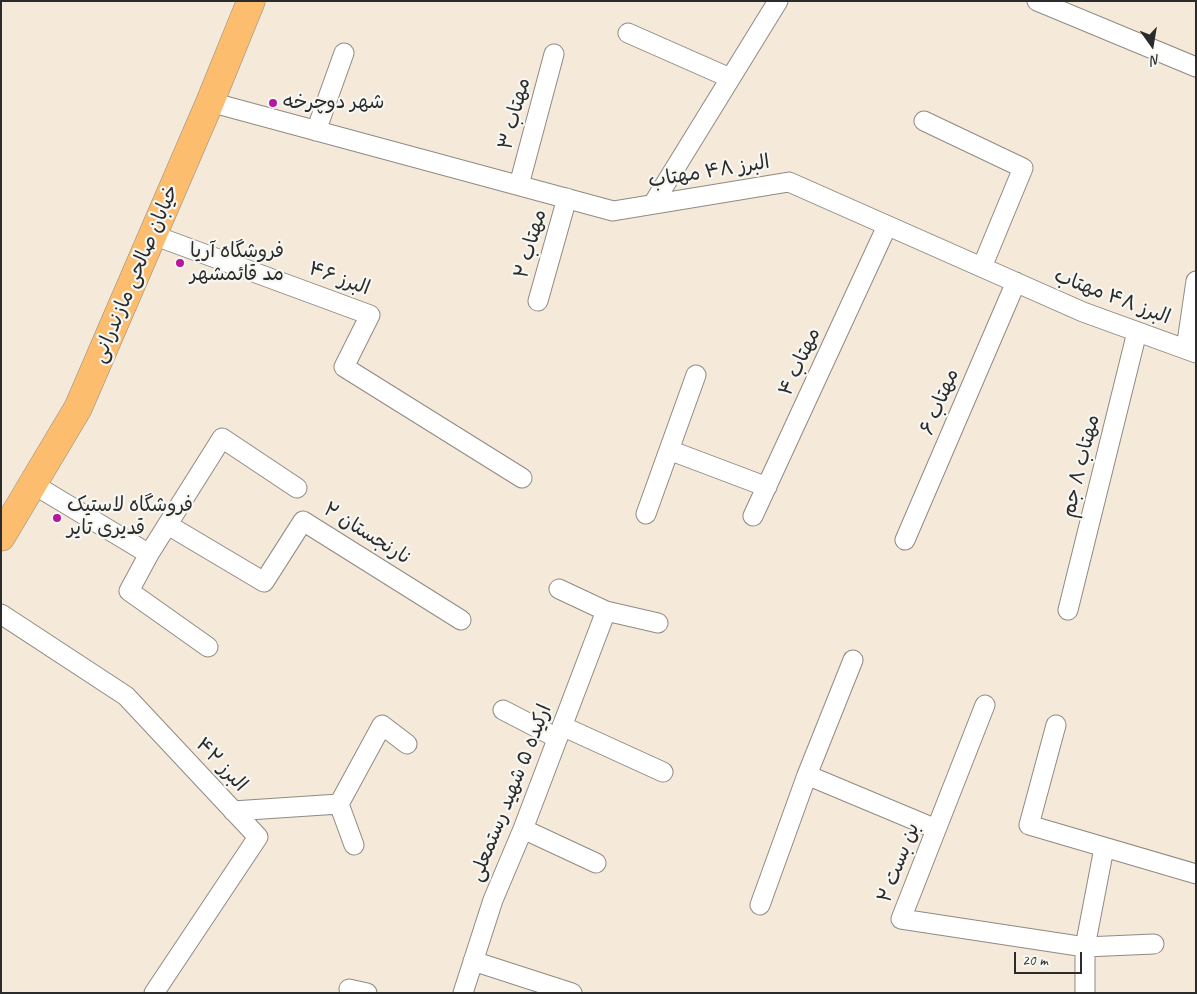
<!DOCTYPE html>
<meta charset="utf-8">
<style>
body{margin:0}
#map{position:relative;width:1197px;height:994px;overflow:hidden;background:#f5e9d9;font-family:Caveat,sans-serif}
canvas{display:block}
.frame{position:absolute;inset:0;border:2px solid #2b2b2b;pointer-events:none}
.north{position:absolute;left:1127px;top:20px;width:50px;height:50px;-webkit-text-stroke:4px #f6f6f2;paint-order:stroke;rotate:167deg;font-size:14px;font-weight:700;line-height:20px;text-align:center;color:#2b2b2b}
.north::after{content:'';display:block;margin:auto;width:18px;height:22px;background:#2b2b2b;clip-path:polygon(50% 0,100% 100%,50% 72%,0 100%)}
.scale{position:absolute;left:1014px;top:952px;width:68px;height:22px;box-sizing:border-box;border:2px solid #2b2b2b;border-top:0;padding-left:6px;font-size:15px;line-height:18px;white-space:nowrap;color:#2b2b2b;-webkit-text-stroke:4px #f6f6f2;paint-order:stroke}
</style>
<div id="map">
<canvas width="1197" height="994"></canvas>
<div class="frame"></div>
<div class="north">N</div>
<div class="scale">20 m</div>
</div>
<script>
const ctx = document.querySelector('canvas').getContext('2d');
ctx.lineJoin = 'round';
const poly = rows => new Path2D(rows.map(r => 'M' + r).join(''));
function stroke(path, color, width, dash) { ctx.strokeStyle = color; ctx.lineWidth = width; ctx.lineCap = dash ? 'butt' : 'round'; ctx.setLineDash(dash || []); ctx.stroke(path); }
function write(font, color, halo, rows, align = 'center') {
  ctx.font = font + ' Caveat,"Playpen Sans Arabic",sans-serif'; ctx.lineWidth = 4.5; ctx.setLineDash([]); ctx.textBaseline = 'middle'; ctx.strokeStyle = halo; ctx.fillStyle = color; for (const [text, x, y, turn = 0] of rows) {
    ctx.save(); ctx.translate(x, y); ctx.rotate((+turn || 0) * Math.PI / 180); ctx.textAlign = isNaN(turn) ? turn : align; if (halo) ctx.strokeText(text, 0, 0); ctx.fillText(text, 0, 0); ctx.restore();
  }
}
const street = poly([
 [1037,1,1196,67],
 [628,33,730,78],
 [210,102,613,211,789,182,1083,312,1196,353],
 [924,121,1023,168,982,267],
 [316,131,344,53],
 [519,185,554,54],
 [653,204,778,1],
 [153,235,370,315,344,367,522,478],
 [538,301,567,198],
 [1186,349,1196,281],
 [669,450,767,487],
 [33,484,149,554],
 [646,514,696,375],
 [753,516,887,226],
 [168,525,264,582,303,521,461,620],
 [905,540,1016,282],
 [559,589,606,611,658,623],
 [1068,610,1137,332],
 [1,614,126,696,258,837,154,993],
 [208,647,129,591,149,554,222,438,297,488],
 [853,660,807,775,936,829],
 [985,705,901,919,1085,947,1154,944],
 [503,710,557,738],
 [1056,725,1029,825,1196,874],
 [562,726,663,772],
 [339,804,354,845],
 [233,811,339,804,382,725,407,744],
 [523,829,596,863],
 [760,905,807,775],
 [473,961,572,993],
 [349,989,367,993],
 [463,993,493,900,523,829,606,611],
 [1085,993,1085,947,1104,848]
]);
const primary = poly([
 [1,537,78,408,210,102,251,1]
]);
const markers = [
 [273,103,5,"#b5179e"],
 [180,263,5,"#b5179e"],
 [57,518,5,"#b5179e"]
];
const poiNames = [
 ["شهر دوچرخه",283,103],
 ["فروشگاه آریا",190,252],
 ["مد قائمشهر",190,275],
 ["فروشگاه لاستیک",67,506],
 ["قدیری تایر",67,529]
];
const streetNames = [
 ["مهتاب ۳",515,114,-75],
 ["البرز ۴۸ مهتاب",709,172,-9],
 ["مهتاب ۲",531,244,-74],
 ["خیابان صالحی مازندرانی",136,274,-67],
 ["البرز ۴۶",339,279,20],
 ["البرز ۴۸ مهتاب",1112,297,21],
 ["مهتاب ۴",800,362,-65],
 ["مهتاب ۶",940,402,-67],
 ["مهتاب ۸ جم",1081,466,-76],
 ["نارنجستان ۲",367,534,32],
 ["البرز ۴۲",221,765,47],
 ["ارکیده ۵ شهید رستمعلی",511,793,-68],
 ["بن بست ۲",899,863,-69]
];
stroke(street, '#908a82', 21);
stroke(primary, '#908a82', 29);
stroke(street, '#fff', 19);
stroke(primary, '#fcbd6f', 28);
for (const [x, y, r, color] of markers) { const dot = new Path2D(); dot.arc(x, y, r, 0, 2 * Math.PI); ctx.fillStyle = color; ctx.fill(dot); stroke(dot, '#f6f6f2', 2); }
write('20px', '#2b2b2b', '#f6f6f2', poiNames, 'left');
write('20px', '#2b2b2b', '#f6f6f2', streetNames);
</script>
